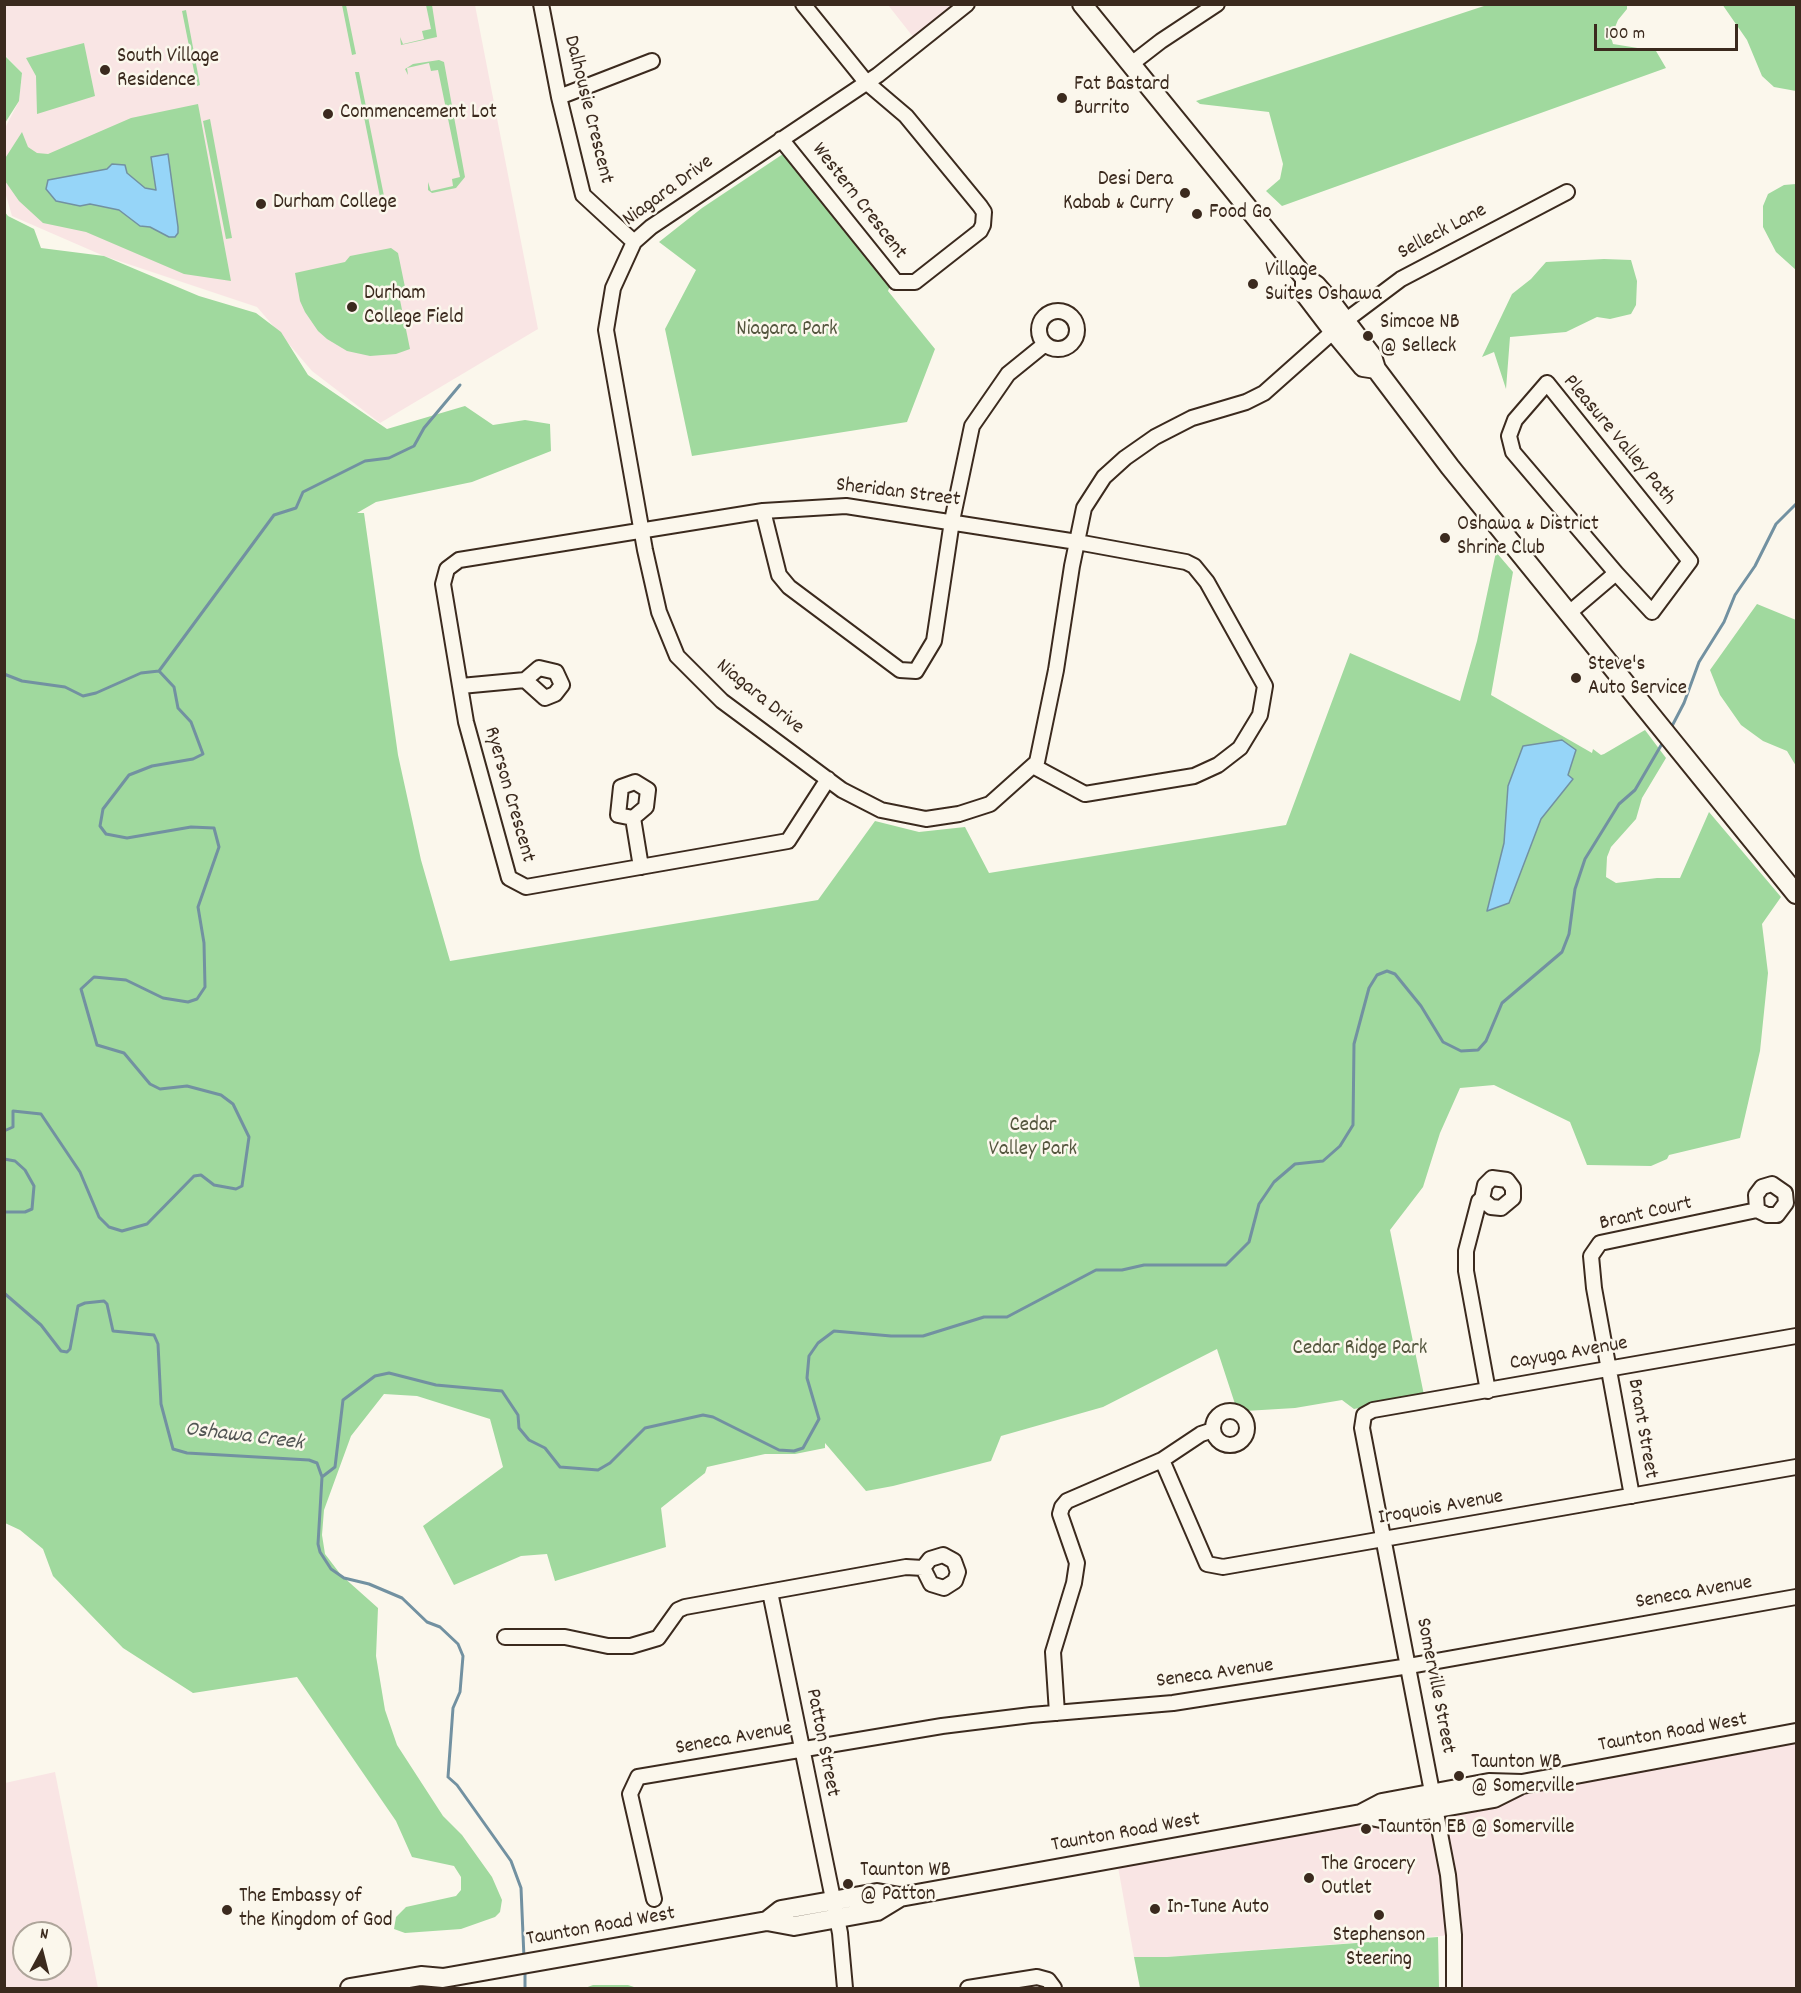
<!DOCTYPE html>
<style>
body{margin:0}
#map{position:relative;width:1801px;height:1993px;overflow:hidden;background:#fbf7ec;font-family:Dekko,sans-serif}
canvas{display:block}
.frame{position:absolute;inset:0;border:6px solid #3b2a1e;pointer-events:none}
.north{position:absolute;left:12px;top:1921px;width:60px;height:60px;box-sizing:border-box;background:#fbf7ec;border:2px solid #aea59a;border-radius:50%;rotate:7deg;font-size:16px;font-weight:700;line-height:24px;text-align:center;color:#3b2a1e}
.north::after{content:'';display:block;margin:auto;width:21px;height:27px;background:#3b2a1e;clip-path:polygon(50% 0,100% 100%,50% 72%,0 100%)}
.scale{position:absolute;left:1594px;top:24px;width:144px;height:27px;box-sizing:border-box;border:3px solid #3b2a1e;border-top:0;padding-left:8px;font-size:18px;line-height:21px;white-space:nowrap;color:#3b2a1e;-webkit-text-stroke:4px #fbf7ec;paint-order:stroke}
</style>
<div id="map">
<canvas width="1801" height="1993"></canvas>
<div class="frame"></div>
<div class="north">N</div>
<div class="scale">100 m</div>
</div>
<script>
const ctx = document.querySelector('canvas').getContext('2d');
ctx.lineJoin = 'round';
function fillPath(path, color) { ctx.fillStyle = color; ctx.fill(path, 'evenodd'); }
const poly = rows => new Path2D(rows.map(r => 'M' + r).join(''));
function stroke(path, color, width, dash) { ctx.strokeStyle = color; ctx.lineWidth = width; ctx.lineCap = dash ? 'butt' : 'round'; ctx.setLineDash(dash || []); ctx.stroke(path); }
function write(font, color, halo, rows, align = 'center') {
  ctx.font = font + ' Dekko,sans-serif'; ctx.lineWidth = 5; ctx.setLineDash([]); ctx.textBaseline = 'middle'; ctx.strokeStyle = halo; ctx.fillStyle = color; for (const [text, x, y, turn = 0] of rows) {
    ctx.save(); ctx.translate(x, y); ctx.rotate((+turn || 0) * Math.PI / 180); ctx.textAlign = isNaN(turn) ? turn : align; if (halo) ctx.strokeText(text, 0, 0); ctx.fillText(text, 0, 0); ctx.restore();
  }
}
const built = poly([
 [5,5,475,5,538,329,380,423,312,371,257,307,104,256,12,216,5,192,4,130,19,101,22,73,5,55],
 [888,5,957,5,914,38],
 [1796,1733,1796,1988,1454,1988,1454,1935,1167,1957,1134,1957,1117,1861],
 [55,1772,98,1988,5,1988,5,1783],
 [24,1933,60,1933,60,1969,24,1969]
]);
const green = poly([
 [1722,4,1796,5,1796,91,1774,87,1762,76,1747,40],
 [342,5,346,5,356,54,352,55],
 [426,5,432,5,437,37,401,45,400,37,403,44,424,39,422,31,431,29],
 [1487,5,1627,5,1627,9,1618,20,1611,37,1613,44,1656,51,1666,68,1282,206,1266,191,1280,179,1283,164,1269,112,1200,104,1196,101],
 [186,10,200,85,197,86,182,11],
 [84,43,95,96,37,114,36,76,26,58],
 [4,55,22,73,19,101,5,123],
 [439,60,444,62,465,177,456,188,432,193,428,190,428,182,431,191,453,186,452,179,460,177,438,70,431,71,429,63,407,68,408,75,405,69,413,64],
 [355,72,359,72,385,201,381,202],
 [198,104,231,281,184,274,86,232,43,223,19,201,5,181,4,160,22,132,28,147,37,153,48,154,131,118],
 [210,119,232,238,226,239,203,121],
 [783,154,890,286,888,291,935,349,907,422,692,456,665,329,696,270,659,242,702,208],
 [1796,184,1796,270,1776,252,1763,227,1763,206,1768,194,1784,185],
 [4,211,8,216,34,229,41,248,104,256,199,296,256,313,281,332,308,375,387,429,465,406,493,425,525,420,550,424,551,451,472,482,376,502,357,513,364,513,398,755,421,860,450,961,818,900,875,821,919,832,965,827,989,873,1286,825,1350,653,1460,701,1477,641,1496,552,1513,572,1491,695,1592,753,1593,749,1601,755,1604,754,1645,730,1666,758,1642,798,1636,819,1611,847,1607,857,1606,877,1616,883,1657,878,1680,878,1709,812,1781,897,1762,924,1768,973,1760,1051,1740,1138,1669,1155,1667,1159,1651,1166,1587,1165,1570,1122,1494,1085,1460,1088,1440,1133,1423,1187,1390,1230,1424,1395,1354,1409,1342,1400,1295,1408,1245,1411,1236,1407,1217,1349,1103,1407,1001,1436,991,1461,893,1486,866,1491,825,1443,825,1448,795,1454,765,1454,707,1467,705,1473,661,1508,666,1547,555,1581,547,1554,521,1556,454,1585,423,1526,503,1467,490,1419,417,1396,384,1394,351,1436,324,1510,322,1535,325,1554,341,1575,378,1608,376,1656,385,1710,397,1745,443,1816,462,1835,492,1877,502,1900,500,1912,495,1917,461,1929,405,1933,394,1929,396,1917,406,1907,456,1896,461,1890,461,1877,454,1866,412,1857,396,1821,297,1677,193,1693,123,1648,53,1576,43,1549,20,1530,5,1523],
 [391,248,398,253,406,292,400,300,410,349,396,354,370,356,347,351,327,339,318,331,305,312,300,301,295,273,345,262,350,256],
 [1604,259,1631,260,1637,281,1636,305,1631,314,1610,319,1597,317,1566,332,1510,337,1506,389,1494,352,1482,357,1512,294,1531,279,1546,262],
 [1757,604,1796,620,1796,766,1787,751,1763,741,1741,725,1720,695,1710,670],
 [1438,1937,1439,1988,1140,1988,1134,1957,1167,1957],
 [593,1985,628,1985,637,1988,585,1988]
]);
const water = poly([
 [168,154,178,227,178,233,175,237,169,237,150,227,140,226,119,210,90,204,80,206,56,201,46,189,48,180,107,169,112,164,125,165,127,173,145,188,156,190,151,157,168,154],
 [1562,740,1576,750,1568,775,1573,779,1541,819,1509,903,1487,911,1504,843,1508,786,1523,746,1562,740]
]);
const stream = poly([
 [159,671,274,515,296,508,303,492,365,461,389,458,414,446,424,428,460,385],
 [4,674,22,681,65,687,83,696,96,693,141,673,159,671],
 [1671,728,1684,703,1699,662,1724,622,1735,595,1755,566,1776,524,1796,504],
 [4,1131,13,1127,13,1111,41,1114,80,1172,99,1217,109,1227,122,1231,147,1224,194,1176,201,1175,214,1185,236,1189,242,1186,249,1137,233,1104,221,1095,187,1086,160,1089,150,1084,124,1053,97,1045,81,989,94,977,126,980,163,998,188,1002,197,999,205,987,204,943,198,907,219,847,214,828,191,827,127,838,106,834,100,826,103,809,129,775,152,766,193,759,203,754,191,722,178,708,174,687,159,671],
 [4,1159,15,1161,25,1170,34,1186,32,1209,25,1212,4,1212],
 [4,1293,41,1325,61,1351,67,1352,70,1349,78,1306,85,1303,104,1301,107,1304,113,1331,154,1335,158,1344,161,1404,173,1449,187,1453,309,1460,317,1463,322,1477,318,1544,320,1552,331,1569,344,1578,369,1584,402,1598,427,1622,440,1627,458,1644,463,1656,460,1692,453,1708,448,1777,457,1785,511,1861,521,1888,524,1958],
 [322,1477,335,1467,343,1400,375,1376,389,1373,436,1385,502,1391,518,1415,519,1428,529,1440,545,1448,560,1467,598,1470,610,1463,645,1428,703,1415,713,1417,779,1450,794,1451,803,1448,819,1419,807,1378,809,1356,818,1343,834,1331,891,1336,923,1336,984,1317,1007,1317,1096,1270,1122,1270,1144,1265,1226,1265,1249,1242,1259,1204,1274,1182,1295,1164,1323,1161,1340,1146,1353,1125,1354,1044,1369,988,1377,975,1387,971,1395,974,1421,1006,1443,1042,1461,1051,1478,1050,1486,1041,1502,1003,1562,952,1569,934,1575,889,1585,859,1619,804,1635,790,1663,742],
 [525,1971,525,1988]
]);
const minor = poly([
 [541,4,559,97,583,195,634,242],
 [967,4,878,75,651,227,634,242,613,288,606,330,645,550,659,612,677,656,722,701,842,790,881,810,926,819,959,814,990,804,1037,762,1056,670,1072,566,1084,508,1104,477,1125,458,1155,437,1192,418,1246,402,1264,393,1345,321,1401,279,1567,192],
 [1130,65,1161,41,1217,4],
 [559,97,652,61],
 [781,139,896,282,915,282,980,231,983,225,984,212,980,206,906,116,866,82,803,4],
 '1039 330a19 19 0 1 1 38 0a19 19 0 1 1-38 0Z',
 [763,511,779,575,789,587,900,670,916,671,934,641,952,521,972,426,1008,374,1045,344],
 [1569,613,1616,573,1652,612,1690,561,1547,383,1515,420,1509,436,1513,452,1616,573],
 [461,686,525,680,539,668,556,672,562,685,555,694,545,698,525,680],
 [828,779,788,841,526,887,509,878,466,722,443,584,447,569,459,560,763,511,846,506,1077,542,1186,562,1194,566,1207,582,1265,686,1260,715,1240,748,1218,765,1194,776,1085,794,1033,766],
 [633,818,646,807,648,790,635,782,621,787,618,815,633,818,641,867],
 [1482,1199,1485,1185,1492,1178,1507,1180,1513,1188,1513,1198,1501,1208,1491,1207,1482,1199,1479,1201,1466,1251,1466,1271,1488,1391],
 '1213 1428a17 17 0 1 1 34 0a17 17 0 1 1-34 0Z',
 [1162,1460,1207,1564,1223,1567,1796,1467],
 [1632,1496,1594,1288,1591,1256,1600,1243,1757,1210,1767,1215,1777,1215,1786,1203,1785,1193,1772,1184,1762,1187,1756,1195,1757,1210],
 [770,1592,840,1933,845,1988],
 [505,1637,565,1637,608,1646,631,1646,658,1638,678,1610,685,1607,906,1567,923,1568,931,1584,944,1588,955,1581,958,1572,954,1561,943,1555,930,1559,923,1568],
 [1057,1713,1053,1652,1074,1583,1077,1563,1060,1514,1062,1507,1067,1501,1162,1460,1201,1434,1213,1430],
 [654,1899,630,1794,638,1777,942,1726,1031,1715,1173,1703,1409,1666,1796,1597],
 [968,1988,1037,1977,1048,1980,1054,1988],
 [1454,1988,1454,1935,1448,1875,1362,1428,1364,1415,1373,1410,1796,1336]
]);
const major = poly([
 [1082,4,1305,278,1316,285,1331,302,1372,356,1376,369,1450,467,1796,894],
 [1305,278,1305,294,1334,332,1363,367,1376,369],
 [1361,1814,1381,1818,1494,1798,1518,1786],
 [767,1921,781,1910,877,1893,900,1897,1361,1814,1382,1803,1489,1783,1522,1784,1796,1733],
 [350,1988,421,1976,443,1978,767,1921,794,1926,877,1911,900,1897]
]);
const markers = [
 [105,70,6,"#3b2a1e"],
 [1062,98,6,"#3b2a1e"],
 [328,114,6,"#3b2a1e"],
 [1185,193,6,"#3b2a1e"],
 [261,204,6,"#3b2a1e"],
 [1197,214,6,"#3b2a1e"],
 [1253,284,6,"#3b2a1e"],
 [352,307,6,"#3b2a1e"],
 [1368,336,6,"#3b2a1e"],
 [1445,538,6,"#3b2a1e"],
 [1576,678,6,"#3b2a1e"],
 [1459,1776,6,"#3b2a1e"],
 [1366,1829,6,"#3b2a1e"],
 [1309,1878,6,"#3b2a1e"],
 [848,1884,6,"#3b2a1e"],
 [1155,1909,6,"#3b2a1e"],
 [227,1910,6,"#3b2a1e"],
 [1379,1915,6,"#3b2a1e"]
];
const poiNames = [
 ["South Village",117,58],
 ["Residence",117,82],
 ["Fat Bastard",1074,86],
 ["Burrito",1074,110],
 ["Commencement Lot",340,114],
 ["Desi Dera",1173,181,"right"],
 ["Kabab & Curry",1173,205,"right"],
 ["Durham College",273,204],
 ["Food Go",1209,214],
 ["Village",1265,272],
 ["Suites Oshawa",1265,296],
 ["Durham",364,295],
 ["College Field",364,319],
 ["Simcoe NB",1380,324],
 ["@ Selleck",1380,348],
 ["Oshawa & District",1457,526],
 ["Shrine Club",1457,550],
 ["Steve's",1588,666],
 ["Auto Service",1588,690],
 ["Taunton WB",1471,1764],
 ["@ Somerville",1471,1788],
 ["Taunton EB @ Somerville",1378,1829],
 ["The Grocery",1321,1866],
 ["Outlet",1321,1890],
 ["Taunton WB",860,1872],
 ["@ Patton",860,1896],
 ["The Embassy of",239,1898],
 ["the Kingdom of God",239,1922],
 ["In-Tune Auto",1167,1909],
 ["Stephenson",1379,1937,"center"],
 ["Steering",1379,1961,"center"]
];
const streetNames = [
 ["Dalhousie Crescent",587,110,76],
 ["Niagara Drive",669,192,-36],
 ["Western Crescent",858,202,52],
 ["Selleck Lane",1443,233,-28],
 ["Pleasure Valley Path",1618,441,50],
 ["Sheridan Street",898,494,7],
 ["Niagara Drive",759,698,39],
 ["Ryerson Crescent",508,795,74],
 ["Brant Court",1646,1215,-13],
 ["Cayuga Avenue",1569,1355,-10],
 ["Brant Street",1641,1429,80],
 ["Iroquois Avenue",1441,1509,-10],
 ["Seneca Avenue",1694,1594,-10],
 ["Seneca Avenue",1215,1675,-8],
 ["Somerville Street",1434,1686,79],
 ["Taunton Road West",1673,1734,-10],
 ["Seneca Avenue",734,1740,-10],
 ["Patton Street",821,1743,79],
 ["Taunton Road West",1126,1834,-10],
 ["Taunton Road West",601,1928,-10]
];
const parkNames = [
 ["Niagara Park",787,331],
 ["Cedar",1033,1127],
 ["Valley Park",1033,1151],
 ["Cedar Ridge Park",1360,1350]
];
const waterNames = [
 ["Oshawa Creek",244,1438,7]
];
fillPath(built, '#f9e5e4');
fillPath(green, '#a0d99e');
fillPath(water, '#96d5f8');
stroke(water, '#7291a1', 1.5);
stroke(stream, '#7291a1', 3);
stroke(minor, '#3b2a1e', 18);
stroke(major, '#3b2a1e', 22);
stroke(minor, '#fbf7ec', 14);
stroke(major, '#fbf7ec', 18);
for (const [x, y, r, color] of markers) { const dot = new Path2D(); dot.arc(x, y, r, 0, 2 * Math.PI); ctx.fillStyle = color; ctx.fill(dot); stroke(dot, '#fbf7ec', 2); }
write('21px', '#3b2a1e', '#fbf7ec', poiNames, 'left');
write('21px', '#3b2a1e', '#fbf7ec', streetNames);
write('21px', '#54563e', '#fbf7ec', parkNames);
write('italic 22px', '#525554', '#fbf7ec', waterNames);
</script>
